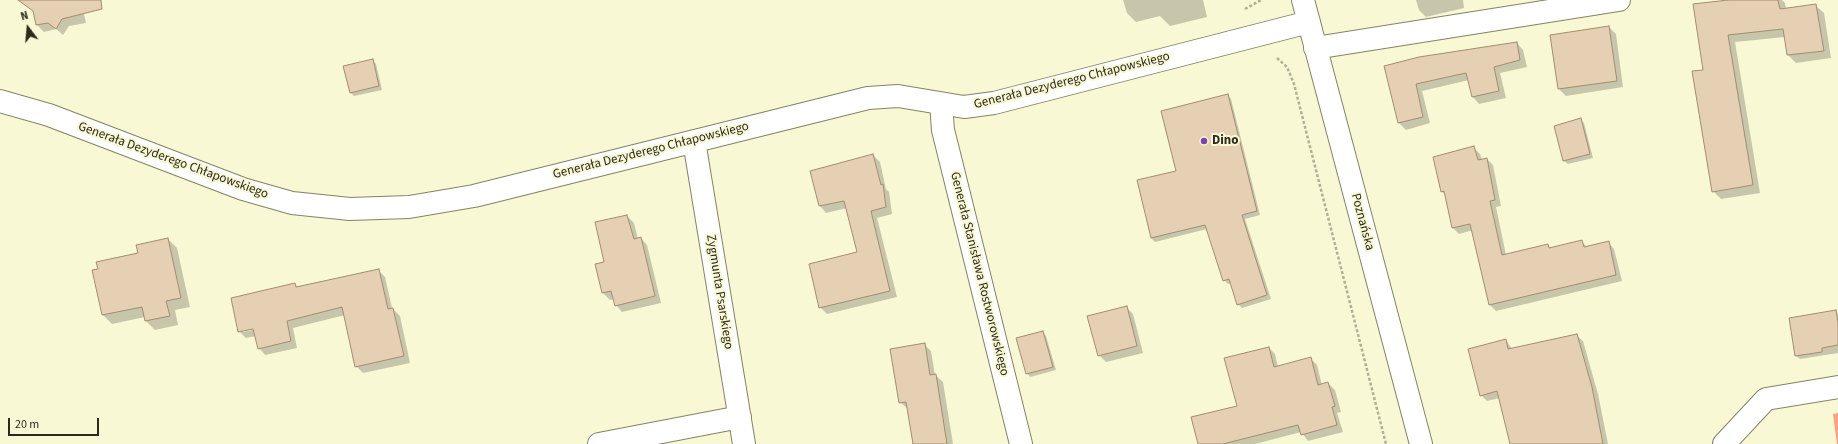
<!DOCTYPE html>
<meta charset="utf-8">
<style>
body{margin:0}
#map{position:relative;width:1838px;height:444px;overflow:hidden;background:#f9f8d5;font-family:"Source Sans 3",sans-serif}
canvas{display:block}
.north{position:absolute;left:8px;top:8px;width:40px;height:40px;-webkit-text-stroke:3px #f9f8d5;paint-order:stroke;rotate:344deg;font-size:11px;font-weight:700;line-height:16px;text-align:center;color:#2b2a1d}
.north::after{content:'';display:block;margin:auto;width:14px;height:18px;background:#2b2a1d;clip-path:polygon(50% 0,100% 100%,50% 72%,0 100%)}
.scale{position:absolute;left:8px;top:418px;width:91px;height:18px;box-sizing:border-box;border:2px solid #2b2a1d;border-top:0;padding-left:5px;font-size:12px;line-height:14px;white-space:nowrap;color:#2b2a1d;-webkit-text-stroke:3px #f9f8d5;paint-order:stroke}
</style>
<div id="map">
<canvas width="1838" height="444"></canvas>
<div class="north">N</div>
<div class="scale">20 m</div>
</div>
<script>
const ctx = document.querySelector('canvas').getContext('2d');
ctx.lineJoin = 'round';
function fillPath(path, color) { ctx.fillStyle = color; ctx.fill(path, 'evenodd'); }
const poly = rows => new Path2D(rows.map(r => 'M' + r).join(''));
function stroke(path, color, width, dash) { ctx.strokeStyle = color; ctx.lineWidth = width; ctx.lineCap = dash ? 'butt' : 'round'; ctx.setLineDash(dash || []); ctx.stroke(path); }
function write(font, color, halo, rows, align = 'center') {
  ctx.font = font + ' "Source Sans 3",sans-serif'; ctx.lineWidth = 4; ctx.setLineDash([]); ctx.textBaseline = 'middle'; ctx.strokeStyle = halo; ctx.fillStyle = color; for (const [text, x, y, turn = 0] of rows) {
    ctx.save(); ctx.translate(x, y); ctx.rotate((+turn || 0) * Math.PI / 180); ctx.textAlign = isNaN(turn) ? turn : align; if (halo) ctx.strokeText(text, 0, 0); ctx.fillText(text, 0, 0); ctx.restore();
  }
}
const forest = poly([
 [1838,413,1838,444,1837,444,1833,414]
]);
const shadow = poly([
 [32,0,81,0,86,23,69,26,63,35,56,29,44,32,37,25],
 [1123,0,1203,0,1207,17,1170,26,1160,16,1136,22,1127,13],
 [1416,0,1463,0,1464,8,1426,17,1419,10],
 [1737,0,1782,0,1785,3,1786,9,1816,6,1824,13,1831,58,1796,63,1788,55,1785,37,1735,42,1760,193,1721,199,1713,191,1704,70],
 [1609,27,1616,34,1623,87,1566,96,1559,89],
 [1517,43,1523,50,1527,67,1500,73,1506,98,1479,104,1473,97,1469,80,1422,91,1430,123,1406,130,1399,123,1385,66],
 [373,60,376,64,382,90,354,96,351,93],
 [1228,95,1231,99,1260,215,1245,219,1271,299,1242,308,1238,304,1231,283,1228,284,1224,280,1207,229,1155,242,1151,238,1177,171],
 [1581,120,1584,123,1593,158,1568,164,1564,161],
 [1474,148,1480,154,1482,160,1487,159,1493,165,1501,206,1496,207,1506,255,1547,245,1551,249,1582,242,1587,247,1608,242,1614,249,1622,281,1496,311,1490,305,1473,230,1459,234,1453,228,1447,196,1442,192],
 [873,155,880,162,886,189,889,192,892,214,877,218,897,297,827,314,820,307,858,253,847,208,826,213,820,206],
 [627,216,634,223,638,239,641,238,647,245,661,303,622,312,616,305,614,299,610,300,603,293,596,265,605,263],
 [168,239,177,248,190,307,175,310,178,325,155,330,146,321,145,317,112,324,103,315,99,269,139,254],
 [378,270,385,277,392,308,400,316,410,363,363,373,356,366,345,315,293,328,297,348,265,355,259,348,256,336,246,338,239,331,295,285,298,287],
 [258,327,258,329,243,332,243,330],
 [1127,308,1133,314,1143,353,1106,362,1099,355],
 [1835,311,1838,314,1838,353,1800,359,1796,356],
 [1043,332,1046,336,1056,370,1030,377,1027,373],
 [1576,335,1583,341,1598,394,1608,444,1511,444,1500,398,1487,401,1481,395,1506,340,1512,349],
 [924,344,931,351,935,375,943,382,953,444,914,444,908,409,900,402],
 [1269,348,1275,354,1278,367,1310,358,1317,365,1322,385,1328,383,1335,390,1341,412,1337,413,1343,432,1308,441,1301,432,1255,444,1199,444,1238,406]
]);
const building = poly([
 [18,0,101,0,102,9,62,19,56,29,48,23,36,25,33,11,18,0],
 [1728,0,1778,0,1780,9,1816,4,1824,51,1787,55,1783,29,1728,35,1753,185,1712,192,1692,71,1703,70,1693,4,1728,0],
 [1609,26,1617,81,1558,89,1550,35,1609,26],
 [1517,42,1520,60,1494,67,1499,91,1472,97,1466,73,1416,84,1423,117,1398,123,1384,66,1419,57,1517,42],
 [373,59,379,86,350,93,343,66,373,59],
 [1228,94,1257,211,1242,215,1267,295,1237,305,1229,279,1223,281,1205,225,1151,238,1137,180,1176,171,1161,111,1228,94],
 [1581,118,1590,154,1563,161,1554,126,1581,118],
 [1474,146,1478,160,1487,158,1495,200,1490,201,1502,255,1548,244,1549,248,1582,240,1584,247,1609,241,1616,275,1489,305,1470,224,1452,228,1444,191,1441,192,1433,157,1474,146],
 [873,154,881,185,883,184,886,207,871,211,890,291,819,308,809,264,857,252,844,201,819,206,810,171,873,154],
 [627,215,634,239,641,237,655,296,615,306,611,291,602,293,595,264,604,262,595,222,627,215],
 [168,238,181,298,166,301,170,316,145,321,142,307,102,315,92,270,98,269,96,262,138,253,136,245,168,238],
 [379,269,388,309,393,308,404,356,355,367,342,307,287,321,291,341,258,349,253,329,238,332,231,298,295,283,296,287,379,269],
 [1127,306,1137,346,1098,356,1087,316,1127,306],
 [1836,310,1838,323,1838,345,1822,348,1822,352,1795,356,1789,318,1836,310],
 [1043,331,1053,367,1026,374,1016,338,1043,331],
 [1577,334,1592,387,1603,444,1510,444,1497,391,1480,396,1468,349,1506,339,1508,349,1577,334],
 [925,343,930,375,936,374,947,444,913,444,906,402,899,403,890,349,925,343],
 [1269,347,1274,367,1311,357,1318,385,1328,382,1335,406,1332,407,1337,425,1301,435,1298,425,1223,444,1198,444,1191,417,1237,406,1224,358,1269,347]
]);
const path = poly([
 [1245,9,1261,0],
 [1277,58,1287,67,1294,84,1386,444]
]);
const minor = poly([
 [1303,0,1421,444],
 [1315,48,1619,0],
 [0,101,49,115,243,189,292,203,350,209,409,207,474,196,868,98,898,96,964,107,994,103,1309,22],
 [941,104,943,130,948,150,1021,444],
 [694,141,744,444],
 [599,444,740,417],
 [1724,444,1766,399,1838,387]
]);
const markers = [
 [1204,141,4,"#7d40b6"]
];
const streetNames = [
 ["Generała Dezyderego Chłapowskiego",1072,81,-14],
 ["Generała Dezyderego Chłapowskiego",651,151,-14],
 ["Generała Dezyderego Chłapowskiego",173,161,20],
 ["Poznańska",1362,222,75],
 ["Generała Stanisława Rostworowskiego",979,274,76],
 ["Zygmunta Psarskiego",719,292,81]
];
const poiNames = [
 ["Dino",1212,141]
];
fillPath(forest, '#fea17f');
fillPath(shadow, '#0003');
fillPath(building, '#e6d0b3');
stroke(building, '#a18c71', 1);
stroke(minor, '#858364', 24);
stroke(path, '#b1b094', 2.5, [3, 2]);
stroke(minor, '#fff', 22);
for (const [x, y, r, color] of markers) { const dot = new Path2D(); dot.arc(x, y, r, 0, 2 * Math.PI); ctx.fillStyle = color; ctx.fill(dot); stroke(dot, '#f9f8d5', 1.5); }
write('13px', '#2b2a1d', '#f9f8d5', streetNames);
write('bold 13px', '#2b2a1d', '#f9f8d5', poiNames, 'left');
</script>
